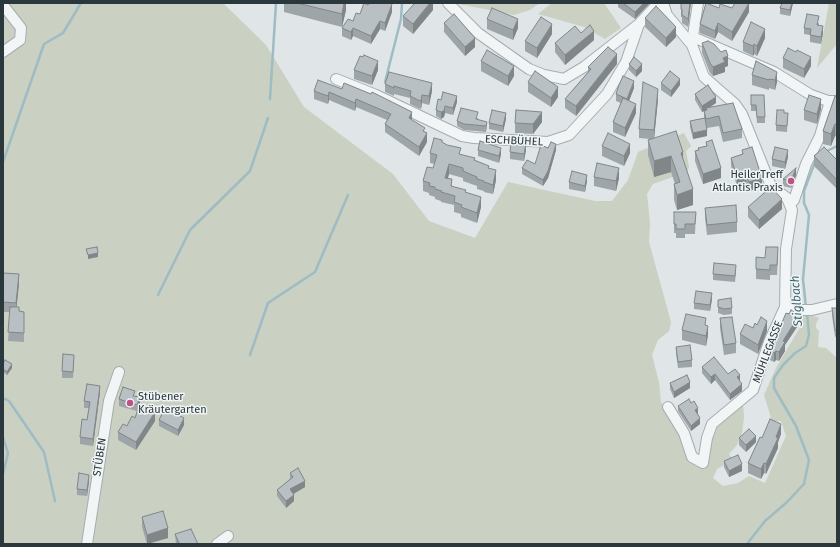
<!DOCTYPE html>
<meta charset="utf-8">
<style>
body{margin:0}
#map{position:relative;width:840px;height:547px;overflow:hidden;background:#e0e5e7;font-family:"Fira Sans",sans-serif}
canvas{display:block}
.frame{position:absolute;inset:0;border:4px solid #2a373d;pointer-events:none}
</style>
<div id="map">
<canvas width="840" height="547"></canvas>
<div class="frame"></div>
</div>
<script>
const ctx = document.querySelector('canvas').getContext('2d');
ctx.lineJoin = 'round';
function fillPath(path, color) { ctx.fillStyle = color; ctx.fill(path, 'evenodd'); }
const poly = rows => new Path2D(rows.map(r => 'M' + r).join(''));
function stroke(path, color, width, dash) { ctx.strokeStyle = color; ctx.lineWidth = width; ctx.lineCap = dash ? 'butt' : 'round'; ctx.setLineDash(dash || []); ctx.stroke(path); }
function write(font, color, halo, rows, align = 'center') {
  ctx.font = font + ' "Fira Sans",sans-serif'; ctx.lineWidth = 3; ctx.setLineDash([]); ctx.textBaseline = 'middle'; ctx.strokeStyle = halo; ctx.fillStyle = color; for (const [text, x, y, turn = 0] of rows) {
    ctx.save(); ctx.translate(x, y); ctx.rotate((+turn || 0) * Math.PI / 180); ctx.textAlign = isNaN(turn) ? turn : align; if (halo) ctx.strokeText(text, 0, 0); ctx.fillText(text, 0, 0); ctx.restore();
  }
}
const green = poly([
 [3,3,223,3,266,45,304,107,393,174,429,221,475,238,508,182,595,201,612,201,628,180,638,152,684,133,691,146,686,151,689,167,687,172,653,184,647,194,650,223,649,242,671,322,669,331,658,340,652,355,659,382,661,402,700,464,711,430,743,403,744,417,742,433,737,445,729,454,733,460,717,469,713,478,723,486,738,483,749,476,765,483,786,436,781,421,772,421,764,395,776,368,802,324,802,315,814,316,819,318,816,324,816,328,819,331,818,347,826,348,837,358,837,544,3,544],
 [454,3,540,3,530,10,514,15],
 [552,3,604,3,621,28,605,39,584,27,538,14],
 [829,3,837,3,837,44,817,68]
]);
const stream = poly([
 [385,82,401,19,402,3],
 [270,99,276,3],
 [825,152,837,146],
 [3,162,44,44,63,33,81,3],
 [158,295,190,230,250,171,268,118],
 [806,308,803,279,809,215,804,203,804,191,815,162],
 [250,355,268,303,315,272,348,195],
 [3,398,9,401,44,452,55,501],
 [3,437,8,453,3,474],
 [747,544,765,521,786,503,804,484,809,460,796,426,774,388,774,378,783,365,795,353,806,346,809,335,807,312]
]);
const minor = poly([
 [448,3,478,33,529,69,544,75,564,79,584,67,639,24,655,7,663,4],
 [663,3,667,15,692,45,704,77,735,104,742,114,771,186,787,198,792,210,786,249,785,307,769,342,753,390,712,424,707,438,703,463,692,457,684,433,668,407],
 [3,5,21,28,20,40,3,52],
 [693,37,774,72,811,95,828,101,837,101],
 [692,42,698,3],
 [336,79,376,95,462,136,474,138,548,142,569,135,607,94,626,62,639,24],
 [790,204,794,200,806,164,820,136,830,101],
 [785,307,794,310,812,310,837,304],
 [87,544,109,401,119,372],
 [217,544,228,536]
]);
const wall = poly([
 [284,3,346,3,346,10,342,27,284,12],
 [433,3,433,10,413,34,403,26,403,16],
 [617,3,650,3,635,19,618,7,618,4],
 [681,3,691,3,688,27,682,23,682,17,681,17],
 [793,3,790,16,780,14,780,8],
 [719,8,732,8,749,12,732,41,718,32,715,39,700,33,700,24],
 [392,12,385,31,380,29,371,44,353,36,351,40,342,36,342,28,353,21,360,14],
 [645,18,676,37,666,47,645,27],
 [487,19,518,28,513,40,487,29],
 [444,23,475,47,465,56,444,32],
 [819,23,819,26,823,33,821,44,810,42,810,35,804,34,804,28],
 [581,33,594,40,565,65,555,52,555,43],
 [552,34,537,58,525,51,525,41],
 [765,38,757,56,754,54,753,56,743,51,743,42],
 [702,43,728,66,725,67,725,72,713,76,710,73,702,53],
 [796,52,811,66,804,78,783,68,783,58],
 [363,57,378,70,372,85,354,79,354,70],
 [481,61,514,76,508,86,481,71],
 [756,61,777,82,775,90,769,88,769,90,752,85,752,75],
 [617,64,576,116,565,108,565,99,588,72,588,67],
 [629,64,642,71,636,77,629,70],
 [318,80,412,120,425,132,427,142,419,156,385,132,385,124,387,120,356,107,355,111,329,100,328,104,314,99,314,91],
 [528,82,558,97,551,107,528,92],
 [661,83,680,85,671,97,661,90],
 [385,84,432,91,429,105,422,103,421,109,418,108,410,104,410,98,394,94,394,96,385,92],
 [634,88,629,101,636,113,625,137,613,132,613,122,621,103,616,101,616,94],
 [695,94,716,103,710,107,742,129,742,138,723,142,719,126,707,128,707,136,693,139,690,127,690,121,704,118,704,111,706,111,706,110,702,112,695,100],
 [751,95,765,117,765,123,757,123,756,111,751,111],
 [837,97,837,137,835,136,831,146,823,144,823,131],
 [658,99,654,138,683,159,693,205,677,210,674,200,674,184,675,184,671,172,654,177,648,155,648,140,650,139,639,138,639,129],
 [441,100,457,102,453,115,445,113,444,117,441,119,436,116,436,110],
 [821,109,817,124,804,120,804,110],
 [784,113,788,113,787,132,776,131,776,125],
 [478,118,478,120,487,122,487,128,486,132,464,130,457,126,457,121],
 [506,119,503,132,489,129,489,123],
 [542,122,533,134,515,133,515,123],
 [442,142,461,155,475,160,489,168,496,180,493,194,484,192,484,191,477,189,477,186,463,181,463,178,449,174,448,178,452,186,466,192,481,207,477,223,461,217,461,214,454,212,454,205,441,202,441,201,435,199,435,197,429,195,429,193,423,191,423,181,433,168,435,164,430,163,430,153],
 [706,142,721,178,703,184,695,161,695,151,698,150,698,148,706,146],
 [602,146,630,153,624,166,602,156],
 [478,150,501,154,499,163,478,156],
 [526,150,524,161,510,159,510,152],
 [556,150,548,178,543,186,522,174,522,168,535,164],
 [742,150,762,187,749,191,746,183,737,186,731,166,731,158,742,154],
 [814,156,837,160,837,189,814,166],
 [788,157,785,169,772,166,772,159],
 [796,175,791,188,783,186,783,179],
 [594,177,619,178,616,191,594,186],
 [587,181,585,192,569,189,569,182],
 [748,207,782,209,759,229,748,217],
 [705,208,737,222,737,232,707,235,705,218],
 [674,212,696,212,695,234,685,234,685,238,676,238,676,233,674,233],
 [756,257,765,258,778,257,777,275,770,275,770,280,756,279],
 [736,272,735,282,713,280,713,274],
 [3,273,19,284,16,307,19,311,24,312,24,342,8,341,10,312,3,312],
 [712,299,710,311,694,309,694,303],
 [718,300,732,308,732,314,724,315,718,313],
 [832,308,837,308,837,336,835,337,832,315],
 [720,318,736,343,736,353,724,355,720,328],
 [799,324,785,345,785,351,779,361,776,360,774,362,770,360,770,351],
 [706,325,708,335,706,346,682,340,682,330],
 [757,325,767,331,758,354,740,344,740,334],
 [676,347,692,360,692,367,678,368,676,353],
 [74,361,73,378,62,378,62,371],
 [3,364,12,368,7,375,3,372],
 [702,367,728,374,740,381,742,391,730,400,715,380,711,384,702,373],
 [670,383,690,388,674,398,670,389],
 [100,392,93,446,80,444,80,437,87,420,89,408,84,408,84,401],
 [135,396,140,404,137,411,155,421,136,450,118,440,118,432,127,426,135,418,137,411,119,406,119,399],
 [691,403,698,413,697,414,700,424,691,431,678,411,678,406],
 [159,420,184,425,178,436,159,426],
 [781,434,778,442,778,448,766,474,764,473,761,479,748,473,748,463,762,438],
 [739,438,756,442,746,452,739,445],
 [724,461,742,471,729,477,724,467],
 [290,473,305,487,293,494,294,501,286,508,277,496,277,490,290,479],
 [89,481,87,496,77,495,77,489],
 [142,517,168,538,147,544,142,527],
 [175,534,198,544,176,544]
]);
const shadedWall = poly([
 [344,3,346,3,346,10,342,27,342,14],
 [430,3,433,3,433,10,413,34,413,24],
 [644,3,650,3,635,19,635,12],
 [690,3,691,3,688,27,688,19],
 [749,3,749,12,732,41,732,32],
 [792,3,793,3,790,16,790,10],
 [392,4,392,12,385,31,385,23],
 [518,19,518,28,513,40,513,30],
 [380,21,380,29,371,44,371,36],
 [718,23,718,32,715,39,715,31],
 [552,24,552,34,537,58,537,48],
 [823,26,823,33,821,44,821,37],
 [676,27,676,37,666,47,666,38],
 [353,28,353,36,351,40,351,32],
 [765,29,765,38,757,56,757,46],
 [594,31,594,40,565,65,565,55],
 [475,38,475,47,465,56,465,47],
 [754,44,754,54,753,56,753,46],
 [617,54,617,64,576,116,576,106],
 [728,56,728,66,725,67,725,72,713,76,713,67,723,58],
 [811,57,811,66,804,78,804,69],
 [378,61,378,70,372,85,372,76],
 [642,64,642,71,636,77,636,71],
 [514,66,514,76,508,86,508,76],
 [777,72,777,82,775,90,775,80],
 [680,79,680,85,671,97,671,91],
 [634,81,634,88,627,106,627,99],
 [432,83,432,91,429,105,429,96],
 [558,87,558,97,551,107,551,98],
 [658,89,658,99,654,140,654,130],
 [329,92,329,100,328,104,328,96],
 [422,95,422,103,421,109,421,101],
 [457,96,457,102,453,115,453,108],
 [716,97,716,103,707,109,706,108,706,110,702,112,702,106],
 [356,99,356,107,355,111,355,103],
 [821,99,821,109,817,124,817,114],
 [636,104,636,113,625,137,625,128],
 [445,106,445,113,444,117,441,119,441,112],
 [412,112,412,121,409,118],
 [542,112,542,122,533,134,533,124],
 [506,113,506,119,503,132,503,126],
 [835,124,835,136,831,146,831,134],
 [707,130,707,136,693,139,693,133],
 [427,133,427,142,419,156,419,147],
 [526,144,526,150,524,161,524,154],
 [556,144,556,150,548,178,543,186,543,180],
 [630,144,630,153,624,166,624,156],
 [501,148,501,154,499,163,499,156],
 [788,150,788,157,785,169,785,162],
 [683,152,683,168,681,153],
 [671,156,671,172,654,177,654,161],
 [449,164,449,174,445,187,445,178],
 [619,168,619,178,616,191,616,181],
 [721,168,721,178,703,184,703,174],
 [796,168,796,175,791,188,791,181],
 [496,170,496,180,493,194,493,185],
 [746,174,746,183,737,186,737,177],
 [587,175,587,181,585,192,585,186],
 [762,178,762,187,749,191,749,182],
 [693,189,693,205,677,210,677,195],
 [481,197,481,207,477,223,477,213],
 [782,199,782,209,759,229,759,220],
 [98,253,98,257,88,259,88,255],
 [19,274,19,284,16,313,16,303],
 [712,293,712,299,710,311,710,305],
 [799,315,799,324,785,345,785,351,779,361,779,352,783,341],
 [767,321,767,331,758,354,758,345],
 [708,326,708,335,706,346,706,336],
 [776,351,776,360,774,362,774,353],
 [12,364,12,368,7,375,7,372],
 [715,374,715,380,711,384,711,377],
 [740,375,740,381,737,377],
 [690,382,690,388,674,398,674,392],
 [742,384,742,391,730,400,730,394],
 [100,386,100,392,93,446,93,439],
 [140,397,140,404,137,411,137,405],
 [698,408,698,413,695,415,695,410],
 [155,412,155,421,136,450,136,442],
 [184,418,184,425,178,436,178,430],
 [700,418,700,424,691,431,691,426],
 [781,424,781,434,778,442,778,448,766,474,766,464,776,437],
 [756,436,756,442,746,452,746,445],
 [764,463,764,473,761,479,761,469],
 [742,464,742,471,729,477,729,471],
 [89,475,89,481,87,496,87,490],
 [305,481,305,487,290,496,290,489],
 [294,495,294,501,286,508,286,501],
 [168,528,168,538,147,544,147,535]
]);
const building = poly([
 [297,3,344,3,342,14,297,3],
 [364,3,368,5,369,3,389,3,392,4,385,23,380,21,371,36,353,28,351,32,342,28,348,19,353,21,356,13,360,14,364,3],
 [415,3,430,3,413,24,403,16,415,3],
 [623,3,644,3,635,12,623,3],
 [681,3,690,3,688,19,682,15,682,9,681,9,681,3],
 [706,3,719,8,720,4,732,8,735,3,749,3,732,32,718,23,715,31,700,24,706,3],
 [782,3,792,3,790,10,780,8,782,3],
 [656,6,676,27,666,38,645,18,656,6],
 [492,8,518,19,513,30,487,19,492,8],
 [454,14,475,38,465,47,444,23,454,14],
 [807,14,819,16,817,25,823,26,821,37,810,35,811,29,804,28,807,14],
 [541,17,552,24,537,48,525,41,541,17],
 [751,22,765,29,757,46,754,44,753,46,743,42,751,22],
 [590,25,594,31,565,55,555,43,575,26,581,33,590,25],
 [708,41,714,44,721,52,726,50,728,56,723,58,725,62,713,67,710,63,702,43,708,41],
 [608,47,617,54,576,106,565,99,591,69,588,67,608,47],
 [788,48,796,52,797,50,811,57,804,69,783,58,788,48],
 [487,50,514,66,508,76,481,61,487,50],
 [364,55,378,61,372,76,354,70,360,56,363,57,364,55],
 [634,57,642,64,636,71,629,64,634,57],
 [756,61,777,72,775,80,769,79,769,80,752,75,756,61],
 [535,71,558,87,551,98,528,82,535,71],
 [670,71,680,79,671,91,661,83,670,71],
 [389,72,432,83,429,96,422,95,421,101,418,100,410,96,411,91,394,86,394,88,385,84,389,72],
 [623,76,634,81,627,99,616,94,619,85,623,76],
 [318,80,342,89,344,83,371,94,372,92,412,112,409,118,425,128,423,131,427,133,419,147,385,124,391,114,356,99,355,103,329,92,328,96,314,91,318,80],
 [643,82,658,89,654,130,639,129,643,82],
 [708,85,716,97,702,106,695,94,708,85],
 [443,92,457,96,453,108,445,106,444,111,441,112,436,110,438,99,441,100,443,92],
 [751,95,764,95,765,117,757,117,756,105,751,105,751,95],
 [809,95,821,99,817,114,804,110,809,95],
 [835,96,837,97,837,125,835,124,831,134,823,131,835,96],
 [623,98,636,104,625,128,613,122,623,98],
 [733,103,742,129,723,133,719,116,706,119,704,111,707,110,706,108,733,103],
 [461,108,478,112,476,119,487,122,486,126,464,124,457,121,461,108],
 [492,110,506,113,503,126,489,123,492,110],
 [516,110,542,112,533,124,515,123,516,110],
 [777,110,784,110,784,113,788,113,787,126,776,125,777,110],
 [705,118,707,130,693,133,690,121,705,118],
 [676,131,683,152,681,153,693,189,677,195,674,184,680,182,671,156,654,161,648,140,676,131],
 [608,133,630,144,624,156,602,146,608,133],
 [434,138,442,140,442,142,447,145,461,148,459,154,475,158,474,160,489,166,488,168,496,170,493,185,484,182,484,181,477,179,477,177,463,171,463,168,449,164,445,178,452,179,451,186,466,190,465,192,481,197,477,213,461,207,462,205,454,202,455,196,441,192,442,191,435,189,435,187,429,186,430,183,423,181,427,167,433,168,437,155,430,153,434,138],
 [712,140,721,168,703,174,695,151,699,150,698,148,707,146,706,142,712,140],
 [480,141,501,148,499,156,478,150,480,141],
 [511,142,526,144,524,154,510,152,511,142],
 [551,142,556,144,548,171,543,180,522,168,527,160,535,164,541,145,548,148,551,142],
 [752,147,762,178,749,182,746,174,737,177,731,158,743,154,742,150,752,147],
 [775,147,788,150,785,162,772,159,775,147],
 [824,147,837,160,837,180,814,156,824,147],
 [597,163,619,168,616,181,594,177,597,163],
 [796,168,791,181,783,179,796,168],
 [572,171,587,175,585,186,569,182,572,171],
 [771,187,782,199,759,220,748,207,771,187],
 [736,205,737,222,707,225,705,208,736,205],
 [674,212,696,212,695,224,685,224,685,229,676,229,676,224,674,224,674,212],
 [97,247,98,253,88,255,86,249,97,247],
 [766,247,778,247,777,265,770,265,770,270,756,269,756,257,765,258,766,247],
 [714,263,736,265,735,276,713,274,714,263],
 [3,273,19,274,16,303,3,302,3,273],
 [696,291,712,293,710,305,694,303,696,291],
 [731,298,732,308,724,309,718,307,718,300,731,298],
 [10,307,19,307,19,311,24,312,24,333,8,332,10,307],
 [832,308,837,308,837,330,835,330,832,308],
 [791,310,799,315,783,341,785,342,779,352,776,351,774,353,770,351,786,313,789,314,791,310],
 [686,314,706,318,705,325,708,326,706,336,682,330,686,314],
 [732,317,736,343,724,345,720,318,732,317],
 [761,317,767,321,758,345,740,334,745,324,753,328,755,323,757,325,761,317],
 [690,345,692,360,678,362,676,347,690,345],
 [63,354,74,355,73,372,62,371,63,354],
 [714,357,728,374,735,369,740,375,737,377,742,384,730,394,715,374,711,377,702,367,714,357],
 [5,360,12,364,7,372,3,369,3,364,5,360],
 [687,375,690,382,674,392,670,383,687,375],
 [87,384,100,386,93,439,80,437,82,419,87,420,90,402,84,401,87,384],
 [123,387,135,391,133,396,140,397,137,405,119,399,123,387],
 [689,399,691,403,694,401,698,408,695,410,700,418,691,426,678,406,689,399],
 [139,406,155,412,136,442,118,432,123,424,127,426,132,416,135,418,139,406],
 [165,408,184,418,178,430,159,420,165,408],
 [770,419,781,424,776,437,778,438,766,464,764,463,761,469,748,463,760,437,762,438,770,419],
 [749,429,756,436,746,445,739,438,749,429],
 [738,455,742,464,729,471,724,461,738,455],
 [298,468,305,481,290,489,294,495,286,501,277,490,293,477,290,473,298,468],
 [79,473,89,475,87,490,77,489,79,473],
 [163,511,168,528,147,535,142,517,163,511],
 [191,529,198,544,178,544,179,543,175,534,191,529]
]);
const markers = [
 [791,181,4,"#c05184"],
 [130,403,4,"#c05184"]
];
const streetNames = [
 ["ESCHBÜHEL",514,141,3],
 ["MÜHLEGASSE",768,352,-69],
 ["STÜBEN",100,457,-82]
];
const poiNames = [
 ["HeilerTreff",783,175],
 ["Atlantis Praxis",783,188],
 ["Stübener",138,397,"left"],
 ["Kräutergarten",138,410,"left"]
];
const waterNames = [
 ["Stiglbach",797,301,-94]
];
fillPath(green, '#cad0c2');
stroke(stream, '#9ebcc4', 2.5);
stroke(minor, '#a6adb1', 12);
stroke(minor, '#f2f5f6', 10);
fillPath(wall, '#9ea5a9');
fillPath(shadedWall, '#818689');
fillPath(building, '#b8c0c4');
stroke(building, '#818689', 1);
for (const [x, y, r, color] of markers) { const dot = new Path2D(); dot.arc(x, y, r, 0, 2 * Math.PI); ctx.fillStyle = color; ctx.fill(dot); stroke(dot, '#eff4f5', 1.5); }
write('11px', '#2a373d', '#eff4f5', streetNames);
write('11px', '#2a373d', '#eff4f5', poiNames, 'right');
write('italic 12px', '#39606d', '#eff4f5', waterNames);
</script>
